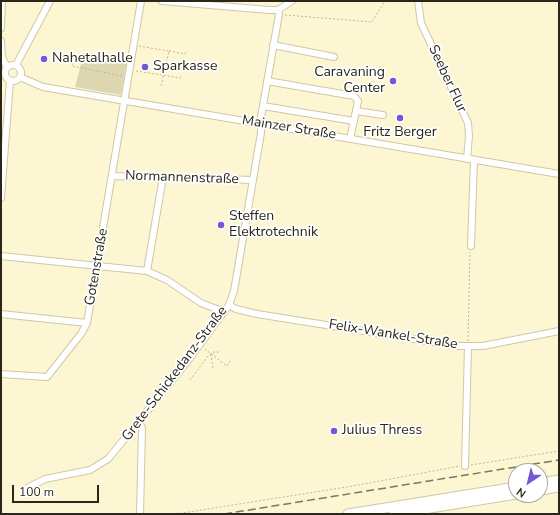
<!DOCTYPE html>
<meta charset="utf-8">
<style>
body{margin:0}
#map{position:relative;width:560px;height:515px;overflow:hidden;background:#fcf6d2;font-family:"Nunito Sans",sans-serif}
canvas{display:block}
.frame{position:absolute;inset:0;border:2px solid #2a271a;pointer-events:none}
.north{position:absolute;left:508px;top:463px;width:40px;height:40px;box-sizing:border-box;background:#fff;border:1px solid #aaa9a3;border-radius:50%;rotate:215deg;font-size:11px;font-weight:700;line-height:16px;text-align:center;color:#2a271a}
.north::after{content:'';display:block;margin:auto;width:14px;height:18px;background:#7359d3;clip-path:polygon(50% 0,100% 100%,50% 72%,0 100%)}
.scale{position:absolute;left:12px;top:485px;width:87px;height:18px;box-sizing:border-box;border:2px solid #2a271a;border-top:0;padding-left:5px;font-size:12px;line-height:14px;white-space:nowrap;color:#2a271a;-webkit-text-stroke:3px #fff;paint-order:stroke}
</style>
<div id="map">
<canvas width="560" height="515"></canvas>
<div class="frame"></div>
<div class="north">N</div>
<div class="scale">100 m</div>
</div>
<script>
const ctx = document.querySelector('canvas').getContext('2d');
ctx.lineJoin = 'round';
function fillPath(path, color) { ctx.fillStyle = color; ctx.fill(path, 'evenodd'); }
const poly = rows => new Path2D(rows.map(r => 'M' + r).join(''));
function stroke(path, color, width, dash) { ctx.strokeStyle = color; ctx.lineWidth = width; ctx.lineCap = dash ? 'butt' : 'round'; ctx.setLineDash(dash || []); ctx.stroke(path); }
function write(font, color, halo, rows, align = 'center') {
  ctx.font = font + ' "Nunito Sans",sans-serif'; ctx.lineWidth = 3.5; ctx.setLineDash([]); ctx.textBaseline = 'middle'; ctx.strokeStyle = halo; ctx.fillStyle = color; for (const [text, x, y, turn = 0] of rows) {
    ctx.save(); ctx.translate(x, y); ctx.rotate((+turn || 0) * Math.PI / 180); ctx.textAlign = isNaN(turn) ? turn : align; if (halo) ctx.strokeText(text, 0, 0); ctx.fillText(text, 0, 0); ctx.restore();
  }
}
const green = poly([
 [84,53,127,61,121,95,75,87]
]);
const path = poly([
 [285,15,372,22,385,1],
 [139,46,169,51,161,87],
 [169,51,185,54,186,51],
 [73,63,72,66,122,76],
 [136,71,181,78,181,75],
 [468,341,470,252],
 [205,349,227,366,231,360],
 [211,354,213,370],
 [190,380,208,356,214,352,219,352],
 [471,465,559,451],
 [176,514,353,486,460,466]
]);
const minor = poly([
 [162,1,269,10,278,10,292,1],
 [418,1,421,23,468,123,469,136,467,159],
 [1,28,2,1],
 [1,41,2,57,7,67],
 [273,45,334,57],
 '5 73a8 8 0 1 1 16 0a8 8 0 1 1-16 0Z',
 [16,65,50,1],
 [20,77,43,87,559,174],
 [267,81,354,96,358,101,350,139],
 [263,106,354,121],
 [356,111,383,115],
 [112,176,253,180],
 [1,198,10,81],
 [471,246,474,160],
 [1,256,147,271,167,280,201,303,224,312],
 [147,271,163,177],
 [229,305,236,309,257,314,458,346,483,346,559,331],
 [1,314,87,323],
 [1,374,47,377,81,334,87,323,141,1],
 [139,422,142,428,140,514],
 [465,466,468,346],
 [25,489,45,479,90,470,108,459,187,362,229,305,234,291,261,133,261,117,279,14,278,10]
]);
const highway = poly([
 [540,483,559,480],
 [540,490,559,487],
 [348,514,516,487],
 [394,514,516,494]
]);
const rail = poly([
 [224,514,559,460]
]);
const markers = [
 [44,59,4,"#7359d3"],
 [145,67,4,"#7359d3"],
 [393,81,4,"#7359d3"],
 [400,118,4,"#7359d3"],
 [221,225,4,"#7359d3"],
 [334,431,4,"#7359d3"]
];
const poiNames = [
 ["Nahetalhalle",52,59],
 ["Sparkasse",153,67],
 ["Caravaning",385,73,"right"],
 ["Center",385,89,"right"],
 ["Fritz Berger",400,133,"center"],
 ["Steffen",229,217],
 ["Elektrotechnik",229,233],
 ["Julius Thress",342,431]
];
const streetNames = [
 ["Seeber Flur",447,79,65],
 ["Mainzer Straße",289,128,9],
 ["Normannenstraße",182,178,2],
 ["Gotenstraße",97,267,-80],
 ["Felix-Wankel-Straße",393,335,9],
 ["Grete-Schickedanz-Straße",175,374,-53]
];
fillPath(green, '#ddd6af');
stroke(minor, '#cfc8a6', 8);
stroke(highway, '#cfc8a6', 11);
stroke(path, '#bcb79a', 1, [2, 2]);
stroke(minor, '#fff', 6);
stroke(highway, '#fff', 9);
stroke(rail, '#7b7761', 1.5, [8, 4]);
for (const [x, y, r, color] of markers) { const dot = new Path2D(); dot.arc(x, y, r, 0, 2 * Math.PI); ctx.fillStyle = color; ctx.fill(dot); stroke(dot, '#fff', 1.5); }
write('14px', '#2a271a', '#fff', poiNames, 'left');
write('14px', '#2a271a', '#fff', streetNames);
</script>
